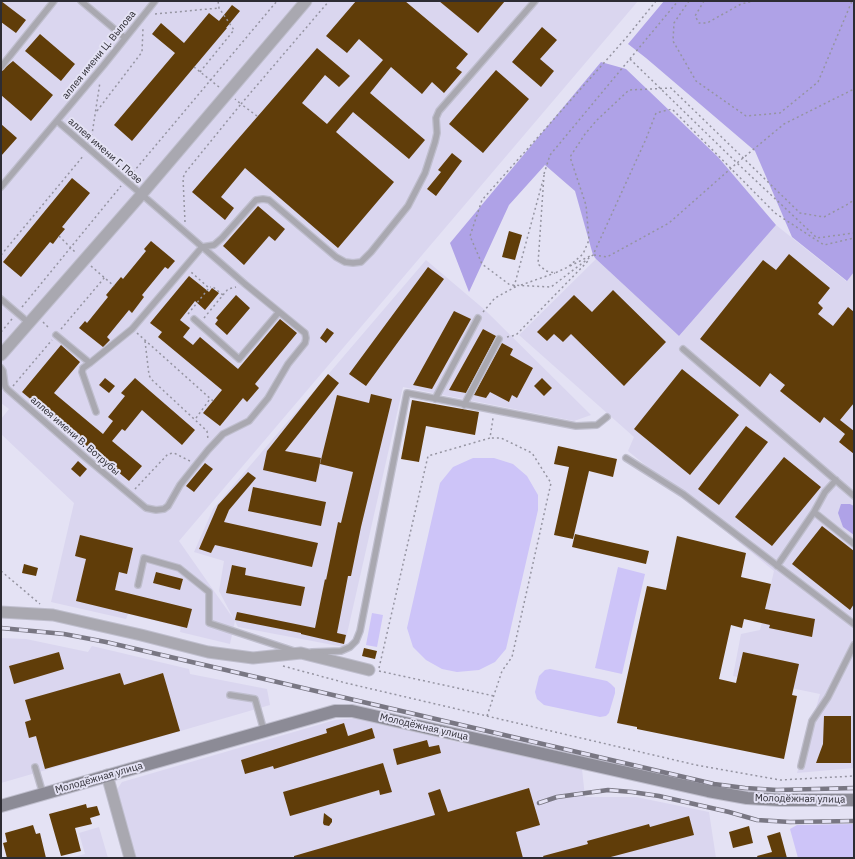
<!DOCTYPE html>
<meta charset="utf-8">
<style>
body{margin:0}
#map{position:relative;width:855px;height:859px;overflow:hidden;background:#e4e2f4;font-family:"IBM Plex Sans",sans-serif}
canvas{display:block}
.frame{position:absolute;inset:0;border:2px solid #2d2c33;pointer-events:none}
</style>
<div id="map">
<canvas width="855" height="859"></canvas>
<div class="frame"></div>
</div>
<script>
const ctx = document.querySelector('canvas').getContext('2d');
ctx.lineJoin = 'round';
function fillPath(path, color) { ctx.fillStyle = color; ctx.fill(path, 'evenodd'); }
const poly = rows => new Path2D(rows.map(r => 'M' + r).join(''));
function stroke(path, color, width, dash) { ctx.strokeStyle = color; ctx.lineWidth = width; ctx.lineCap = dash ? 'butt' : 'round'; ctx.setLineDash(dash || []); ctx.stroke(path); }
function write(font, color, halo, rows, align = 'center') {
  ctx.font = font + ' "IBM Plex Sans",sans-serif'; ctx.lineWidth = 4; ctx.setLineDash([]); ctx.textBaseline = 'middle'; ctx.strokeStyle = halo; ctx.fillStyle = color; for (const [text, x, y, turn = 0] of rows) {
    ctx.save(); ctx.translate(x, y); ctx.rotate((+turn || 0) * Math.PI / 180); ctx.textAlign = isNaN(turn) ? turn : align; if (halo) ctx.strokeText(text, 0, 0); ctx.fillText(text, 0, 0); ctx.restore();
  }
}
const built = poly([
 [1,1,638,1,179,541,235,621,230,644,180,632,181,627,128,614,126,619,51,602,74,503,1,434,1,419,9,409,1,403],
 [776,225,846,281,854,272,854,768,797,773,820,694,733,676,741,634,760,630,774,571,628,451,634,437,519,335,596,259,679,336],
 [426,260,485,310,591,415,574,421,403,387,344,647,238,627,219,591,224,561,194,552,213,509],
 [1,638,26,639,88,652,92,646,189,669,190,674,267,689,270,705,1,783],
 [355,718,387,724,448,740,582,769,585,797,636,797,709,812,716,858,135,858,116,791,122,782,335,720],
 [99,827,108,858,70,858,85,854,79,833]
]);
const green = poly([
 [473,458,494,458,513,464,527,476,538,495,538,510,506,649,495,662,479,670,457,672,442,669,426,660,413,647,407,628,440,483,453,467],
 [618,567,645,574,622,674,595,668],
 [372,613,383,615,377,647,366,645],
 [550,669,607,681,611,684,615,688,615,693,609,713,606,716,600,717,544,705,537,699,535,692,539,676,545,670],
 [854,824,854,858,798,858,790,829,797,825]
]);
const forest = poly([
 [664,1,854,1,854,272,847,281,792,237,755,151,646,58,628,44],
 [601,62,626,69,718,157,776,225,679,336,596,259,593,255,575,191,545,165,509,205,469,292,450,243],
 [841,504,850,504,854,506,854,535,843,527,838,513]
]);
const building = poly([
 [1,1,26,20,16,33,1,22],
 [356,1,405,1,468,54,456,68,462,72,444,93,432,82,422,94,391,67,370,93,425,140,409,159,353,112,336,132,394,182,338,248,245,168,221,197,234,208,225,220,192,192,317,48,350,76,339,87,325,75,302,103,327,124,383,60,359,39,347,53,326,36],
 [439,1,505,1,478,33],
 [232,5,240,11,226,28,227,28,132,141,114,125,175,53,152,34,161,23,184,43,209,13,219,21],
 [542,27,557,40,540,59,554,71,541,87,512,62],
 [40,34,75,64,61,81,25,51],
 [13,61,53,95,31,121,1,95,1,71],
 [496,70,529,99,483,153,449,124],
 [1,124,17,138,1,156],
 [452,153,462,161,436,196,427,189,441,172,438,170],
 [72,178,90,193,62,227,65,229,59,236,53,244,50,242,21,277,3,262],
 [258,206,285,229,275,241,269,236,244,265,223,246],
 [509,231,522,235,515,260,502,257],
 [151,241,175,261,168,269,165,267,142,295,144,297,132,313,129,310,107,337,110,340,103,347,79,328,85,321,87,323,108,297,106,295,121,277,123,279,146,251,144,249],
 [789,254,830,288,818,303,823,308,818,314,833,326,848,307,854,312,854,403,840,420,854,431,854,454,839,442,845,434,824,417,820,423,780,391,785,385,770,373,760,387,700,339,763,260,776,270],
 [428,267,444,279,366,386,349,374],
 [189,276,209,292,212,288,219,293,205,310,195,301,180,320,190,328,183,337,193,345,200,337,238,369,280,319,297,333,255,384,259,388,247,402,243,398,220,426,203,413,222,390,158,337,162,332,150,323],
 [613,290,666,342,624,386,571,334,563,342,554,334,547,341,537,332,574,295,592,312],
 [236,295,250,308,227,335,215,324,218,320,216,318],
 [454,311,471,319,432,389,413,385],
 [327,328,334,333,326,343,320,338],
 [483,329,496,336,466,393,449,390],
 [502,343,513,349,510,355,533,368,517,398,512,395,509,402,490,392,486,398,474,395],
 [61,345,80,362,54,393,103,434,113,421,108,417,125,396,121,393,135,378,195,430,182,445,142,410,125,431,122,429,112,441,142,466,129,481,22,392],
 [682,369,739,415,690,475,634,429],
 [328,374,339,383,285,451,321,458,316,482,263,470,267,451],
 [105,378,115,386,109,393,99,385],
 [542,378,552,388,544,396,534,386],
 [371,394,392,399,361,527,351,576,348,576,337,633,346,635,344,644,301,634,301,633,235,620,237,612,315,628,325,579,326,580,338,522,341,523,353,472,320,464,337,395,369,403],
 [412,400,479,412,475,435,426,426,419,462,401,459],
 [746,426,768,442,719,505,698,489],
 [558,446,617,459,613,477,589,471,573,539,554,535,569,467,554,464],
 [784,457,821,487,772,546,735,517],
 [78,461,87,469,80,477,71,469],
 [205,463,213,469,194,492,186,486],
 [248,472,256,478,229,510,224,522,318,543,312,567,215,545,211,553,199,549,218,505],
 [253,487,326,502,321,526,248,511],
 [822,526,854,551,854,604,850,610,792,564],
 [575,534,649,551,646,564,572,547],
 [80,535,133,548,127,574,119,572,115,590,192,609,187,628,76,601,86,559,75,556],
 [677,536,746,553,741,577,771,584,765,609,815,619,812,637,769,628,770,625,744,619,742,628,731,625,719,679,736,683,743,652,799,664,792,695,797,696,784,759,637,729,637,727,617,723,647,586,666,590],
 [24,564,38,568,36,576,22,573],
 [232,565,246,568,245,575,305,587,301,606,226,593],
 [156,572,183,579,180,590,153,583],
 [364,648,377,651,375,659,362,656],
 [59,652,64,669,14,684,9,666],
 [120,673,124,685,163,673,180,731,45,769,36,736,29,738,25,722,31,720,25,700],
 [824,716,851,716,851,763,816,763,823,744],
 [344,723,348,736,372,728,375,738,274,769,273,766,245,774,241,760,327,733,326,729],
 [427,740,429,747,439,745,441,753,397,765,393,749],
 [383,763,392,792,380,795,379,790,290,816,283,792],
 [529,788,540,825,516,832,523,858,294,858,294,856,435,815,428,793,440,789,448,812],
 [86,804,87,808,97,806,100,815,90,818,92,824,75,828,81,851,61,856,49,814],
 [324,813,332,819,332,822,329,826,324,825,323,823],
 [689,816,694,835,607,858,544,858,543,856,588,844,587,841,649,824,650,827],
 [33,825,36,834,40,833,46,858,7,858,3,843,7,842,5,833],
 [749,826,753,843,733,848,729,832],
 [780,832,787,858,758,858,757,856,772,852,767,836]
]);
const path = poly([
 [656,1,626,38,482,200,470,236,482,264,510,285,551,287,593,255,646,139,656,113,672,109,775,213,824,245,854,238],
 [689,1,674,23,673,41,696,81,746,116,780,113,818,82,852,1],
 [704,1,695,16,699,23,707,23,741,4,753,1],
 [155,14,219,8],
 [630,59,737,163,817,238,854,233],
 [194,67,219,87],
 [200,72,234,30,219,8,218,1],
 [97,111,142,52,143,28],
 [257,116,241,104,329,1],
 [91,141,100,82],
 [544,174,550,155,678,1],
 [544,175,538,264,546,271,555,273,568,267,583,254,589,240,586,205,570,157,585,134,597,120,629,90,671,88,800,213,824,217,850,203,854,199],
 [130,176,277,1],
 [185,222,183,178,185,173,241,104,235,99],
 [59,236,76,253],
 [1,255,84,155],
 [594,255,607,257,669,223,737,163,784,124,854,89],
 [91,266,114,286],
 [570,266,590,256],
 [521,285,555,273],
 [514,287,543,180],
 [223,295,228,289,236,287],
 [22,307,121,186],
 [483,312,495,298,517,286],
 [188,314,209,288,191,272],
 [204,318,223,295,213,287,210,287],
 [43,322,50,329],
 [61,329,105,277],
 [1,332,12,319],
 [137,333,213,401],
 [507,337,516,335,589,260],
 [145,341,149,375,151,379,207,431,208,439],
 [13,386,52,340],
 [196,418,210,399],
 [135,489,168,454,174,453,190,461],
 [1,571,40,604],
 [283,666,346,683,696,765,780,780,854,776],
 [379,668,428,456,490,438,493,418],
 [379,671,494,696],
 [487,716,502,671,512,657,551,483,532,453,501,438,490,438]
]);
const service = poly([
 [81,1,125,38],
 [1,67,54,1],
 [1,187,103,66,155,1],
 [202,247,214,245,222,238,256,200,263,199,269,200,336,257,345,262,353,263,361,262,371,252,408,206,425,173,435,142,437,133,436,118,439,111,535,1],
 [1,299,29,323],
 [194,319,239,359,279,312],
 [56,335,90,363,83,368,82,372,96,412],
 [683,349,854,496],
 [90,363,132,329,202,247],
 [1,368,3,371,5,386,7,389,86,458,146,508,156,510,164,509,168,506,180,485,208,450,223,434,249,421,268,398,288,364,305,343,306,338,305,333,245,284,57,121],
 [435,399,478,318],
 [464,405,499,339],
 [626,458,683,494,854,624],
 [836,480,825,492,814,512,854,544],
 [777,566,814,512],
 [138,585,144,558,179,568,209,592,209,623,294,651],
 [312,652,341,651,350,647,356,641,360,631,407,393,576,426,597,425,607,417],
 [230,695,255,699,264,731],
 [801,766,812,721,828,697,854,645],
 [35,767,43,794]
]);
const minor = poly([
 [1,355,141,195,306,1],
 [1,612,53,615,141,635,208,652,253,658,301,653,369,670],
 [107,775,130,858]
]);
const secondary = poly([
 [1,806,335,711,352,711,708,791,747,798,780,800,854,800]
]);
const rail = poly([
 [1,628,64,634,106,642,714,784,745,788,777,790,854,788],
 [539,803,557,797,608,790,632,792,659,796,729,812,757,820,790,822,854,821]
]);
const streetNames = [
 ["аллея имени Ц. Вылова",99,55,-51],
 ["аллея имени Г. Позе",105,151,41],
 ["аллея имени В. Вотрубы",75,436,41],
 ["Молодёжная улица",424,727,13],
 ["Молодёжная улица",99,778,-16],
 ["Молодёжная улица",800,799,1]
];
fillPath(built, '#dad6ef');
fillPath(green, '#cdc4f8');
fillPath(forest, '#afa2e7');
fillPath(building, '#603d09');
stroke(service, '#bfbecd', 8);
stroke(minor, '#bfbecd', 13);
stroke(secondary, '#bfbecd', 14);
stroke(path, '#9594a1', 1.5, [2, 3]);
stroke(service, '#a9a8b0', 5.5);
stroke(minor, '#a9a8b0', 11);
stroke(secondary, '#8c8b96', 12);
stroke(rail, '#797783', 4.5);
stroke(rail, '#e4e2f4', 3, [9]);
write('10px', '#2d2c33', '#e4e2f4', streetNames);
</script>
